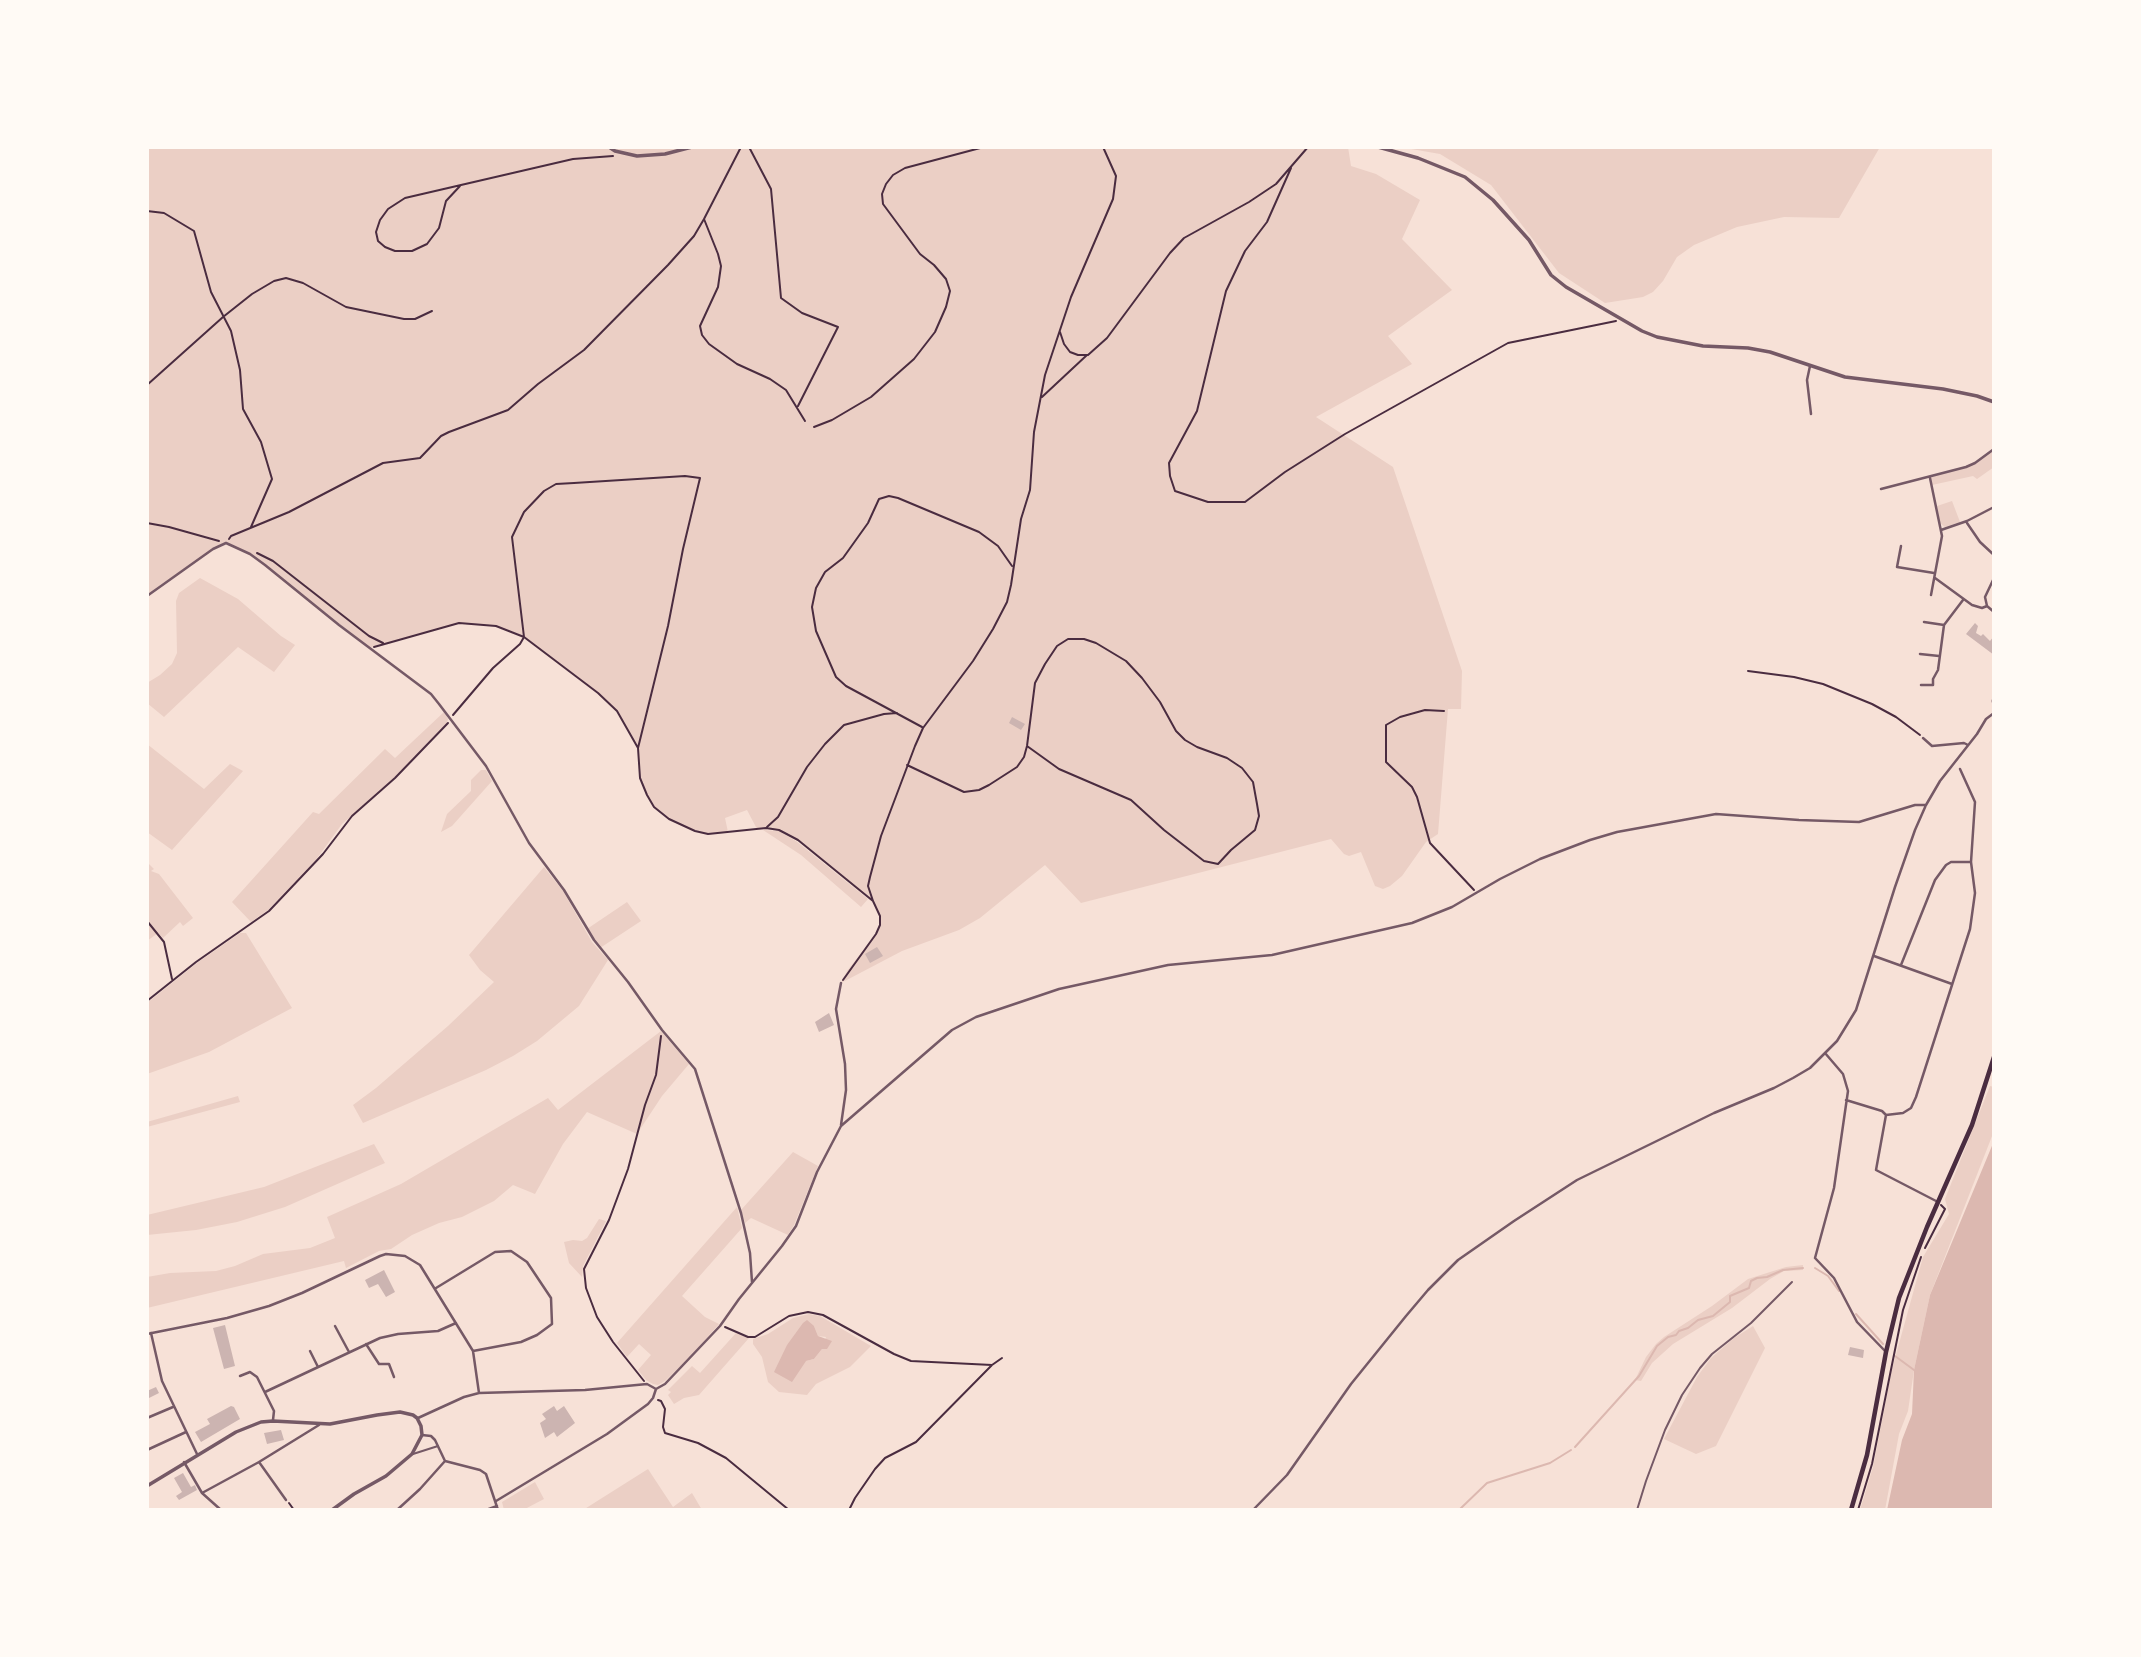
<!DOCTYPE html>
<style>
body{margin:0}
#map{position:relative;width:2141px;height:1657px;overflow:hidden;background:#f7e1d7;font-family:"Space Grotesk",sans-serif}
canvas{display:block}
.frame{position:absolute;inset:0;border:149px solid #fffaf5;pointer-events:none}
</style>
<div id="map">
<canvas width="2141" height="1657"></canvas>
<div class="frame"></div>
</div>
<script>
const ctx = document.querySelector('canvas').getContext('2d');
ctx.lineJoin = 'round';
function fillPath(path, color) { ctx.fillStyle = color; ctx.fill(path, 'evenodd'); }
const poly = rows => new Path2D(rows.map(r => 'M' + r).join(''));
function stroke(path, color, width, dash) { ctx.strokeStyle = color; ctx.lineWidth = width; ctx.lineCap = dash ? 'butt' : 'round'; ctx.setLineDash(dash || []); ctx.stroke(path); }
const green = poly([
 [147,147,1348,147,1351,166,1376,174,1420,200,1402,239,1452,290,1388,336,1412,364,1316,417,1393,467,1462,671,1461,709,1448,709,1438,834,1426,842,1402,876,1390,886,1383,889,1375,886,1361,852,1349,856,1344,854,1331,839,1081,903,1045,865,980,918,959,930,902,951,841,983,847,971,876,934,879,925,880,915,873,901,798,840,779,830,757,829,747,810,725,818,728,832,708,834,695,831,669,819,654,807,647,795,640,778,638,748,617,711,598,693,519,634,496,626,459,623,370,648,250,554,223,543,160,585,147,596],
 [1400,147,1880,147,1839,218,1784,217,1737,227,1694,245,1677,257,1663,281,1653,292,1643,297,1605,303,1559,273,1491,185,1440,154],
 [1994,449,1994,467,1977,479,1973,476,1932,485,1930,477,1975,463],
 [1952,501,1960,522,1945,527,1940,523,1937,506],
 [200,578,238,599,281,636,295,645,274,672,238,647,164,717,147,703,147,683,160,675,172,664,177,653,176,601,179,593],
 [444,712,448,719,447,723,394,778,342,824,315,861,268,910,251,922,232,902,313,812,319,814,385,749,395,758],
 [147,744,204,789,230,764,243,771,172,850,147,832],
 [481,770,486,770,492,781,452,826,441,832,447,814,471,791,471,780],
 [763,830,779,831,796,841,868,899,861,907,801,855],
 [147,862,154,869,151,871,159,874,193,918,183,926,180,922,163,938,158,933,147,941],
 [544,867,563,891,592,942,608,960,579,1006,537,1041,513,1056,486,1070,363,1123,353,1105,376,1088,448,1026,494,982,480,970,469,955],
 [627,902,641,921,600,948,587,929],
 [240,933,246,933,292,1008,209,1052,147,1074,147,1003,197,963],
 [661,1031,689,1064,662,1096,637,1134,587,1112,563,1144,535,1194,513,1185,494,1201,462,1217,439,1223,412,1235,391,1249,379,1251,346,1268,344,1261,147,1308,147,1277,170,1273,216,1271,235,1266,263,1254,310,1248,335,1238,327,1217,401,1184,548,1098,558,1110],
 [1990,1086,1994,1087,1994,1131,1930,1295,1914,1370,1908,1411,1899,1434,1885,1510,1860,1510,1873,1467,1892,1369,1923,1257,1949,1214,1945,1199],
 [238,1096,240,1102,147,1127,147,1122],
 [374,1144,385,1163,285,1207,237,1222,196,1230,147,1235,147,1215,264,1187],
 [793,1152,818,1166,794,1225,788,1235,751,1218,745,1223,741,1210],
 [737,1207,742,1228,682,1296,705,1317,719,1324,692,1355,665,1381,658,1385,653,1384,646,1380,638,1370,651,1355,639,1344,627,1357,617,1343],
 [599,1219,606,1221,583,1266,582,1277,569,1263,564,1242,573,1240,582,1241,587,1238],
 [1803,1265,1803,1270,1784,1271,1770,1279,1732,1308,1673,1344,1652,1363,1641,1381,1635,1380,1646,1357,1656,1344,1664,1337,1712,1306,1748,1279,1786,1267],
 [809,1314,820,1316,871,1346,850,1367,816,1384,807,1395,779,1392,768,1382,762,1357,753,1344,753,1339,768,1334,793,1318],
 [814,1326,818,1336,826,1337,822,1349,814,1359,806,1361],
 [1753,1326,1765,1348,1716,1446,1696,1454,1664,1439,1697,1377,1711,1358,1734,1338],
 [736,1333,749,1338,699,1395,684,1398,674,1404,668,1395,671,1392,668,1390,692,1366,700,1373],
 [648,1469,673,1507,692,1493,702,1510,583,1510],
 [535,1482,544,1499,523,1510,504,1510,502,1502]
]);
const water = poly([
 [1994,1141,1994,1510,1887,1510,1902,1440,1912,1414,1914,1370,1930,1295],
 [807,1320,814,1326,818,1336,832,1341,827,1349,822,1349,814,1359,806,1361,792,1382,774,1372,787,1345,803,1323]
]);
const stream = poly([
 [1815,1268,1828,1276,1839,1291],
 [1856,1314,1883,1344],
 [1895,1356,1914,1370],
 [1575,1447,1639,1376,1657,1346,1668,1337,1676,1335,1679,1331,1688,1328,1698,1320,1713,1316,1730,1302,1730,1296,1749,1288,1751,1281,1757,1278,1767,1277,1783,1270,1803,1268],
 [1459,1510,1487,1483,1550,1463,1571,1450]
]);
const building = poly([
 [1975,623,1978,626,1976,633,1981,636,1983,634,1990,641,1994,636,1994,655,1966,634],
 [1012,717,1025,724,1021,730,1009,723],
 [877,947,883,956,870,963,865,954],
 [829,1013,834,1025,819,1032,815,1022],
 [384,1270,395,1292,386,1297,378,1284,369,1288,365,1280],
 [225,1325,235,1366,224,1369,213,1328],
 [1850,1347,1864,1350,1863,1358,1848,1355],
 [156,1387,159,1393,147,1399,147,1391],
 [231,1406,234,1407,240,1419,201,1442,195,1432,210,1424,207,1419],
 [554,1406,557,1411,564,1406,575,1423,557,1437,554,1432,545,1438,540,1423,546,1419,542,1414],
 [281,1430,284,1440,267,1444,264,1433],
 [183,1473,191,1487,195,1485,197,1490,179,1500,176,1496,182,1492,174,1478]
]);
const path = poly([
 [741,147,704,219,718,254,721,266,718,287,700,326,702,335,709,344,737,364,770,379,786,390,805,421],
 [749,147,771,189,781,298,802,313,838,327,798,406],
 [1291,168,1267,222,1245,251,1226,291,1197,411,1169,463,1170,476,1175,491,1208,502,1245,502,1285,472,1345,434,1508,343,1616,321],
 [460,186,446,201,439,228,427,244,412,251,395,251,385,247,378,241,376,232,380,220,388,209,405,198,573,159,613,156],
 [147,211,164,213,194,231,211,292,231,331,240,370,243,409,261,442,272,479,251,527],
 [1060,332,1064,344,1070,352,1078,355,1088,355,1107,338,1170,253,1184,238,1249,202,1276,184,1308,147],
 [147,385,223,317,252,294,274,281,286,278,303,283,346,307,404,319,415,319,432,311],
 [1042,397,1087,355],
 [814,427,832,420,871,397,914,359,935,332,946,307,950,291,946,279,934,265,920,254,883,204,882,194,886,184,893,175,905,168,984,147],
 [147,523,169,527,219,541],
 [229,539,231,536,289,512,383,463,420,458,441,436,449,432,508,410,538,384,584,350,668,265,694,236,704,219],
 [257,553,273,561,369,636,383,643],
 [374,647,459,623,496,626,524,637,598,693,617,711,638,748,640,778,647,795,654,807,669,819,695,831,708,834,766,828,779,830,798,840,873,901,880,916,880,925,876,934,843,980],
 [1748,671,1794,677,1823,684,1872,704,1896,717,1920,735],
 [1444,711,1425,710,1400,717,1386,725,1386,762,1412,787,1417,797,1430,843,1474,890],
 [453,715,493,668,520,644,524,637,512,537,524,512,544,491,556,484,574,483,685,476,700,478,683,549,668,626,638,748],
 [922,727,846,686,836,677,816,631,812,607,816,588,825,572,843,558,868,523,879,499,889,496,898,498,979,532,998,546,1012,566],
 [907,765,964,792,979,790,989,785,1017,767,1024,757,1027,746,1035,683,1045,664,1057,646,1068,639,1084,639,1096,643,1126,661,1142,678,1160,702,1176,731,1185,740,1197,747,1227,758,1242,768,1253,782,1257,804,1259,816,1255,830,1231,850,1218,864,1204,861,1164,830,1131,800,1059,769,1027,746],
 [767,827,778,817,807,767,825,744,844,725,884,714,897,713],
 [873,901,868,886,870,877,881,836,915,746,923,728,973,661,993,629,1007,602,1011,585,1021,519,1030,490,1034,432,1045,375,1071,297,1113,199,1116,176,1103,147],
 [147,921,164,942,172,979],
 [147,1001,196,962,269,911,323,854,352,816,395,778,448,723],
 [1925,1248,1945,1209,1941,1205],
 [725,1327,748,1337,755,1337,789,1316,808,1312,823,1315,894,1354,911,1361,992,1365],
 [644,1381,613,1342,597,1317,586,1288,584,1269,609,1220,628,1169,645,1105,656,1075,661,1036],
 [658,1400,661,1401,665,1409,663,1427,665,1433,698,1443,726,1458,789,1510],
 [289,1503,294,1510],
 [849,1510,855,1498,875,1469,885,1458,916,1442,992,1365,1002,1358],
 [1858,1510,1872,1464,1903,1310,1921,1257]
]);
const service = poly([
 [413,1454,438,1446],
 [1637,1510,1646,1481,1665,1430,1682,1395,1700,1368,1712,1354,1751,1323,1792,1282]
]);
const minor = poly([
 [1810,366,1807,380,1811,414],
 [1930,478,1942,536,1931,595],
 [1881,489,1966,467,1975,463,1994,449],
 [1967,523,1980,542,1994,555],
 [1941,530,1967,521,1994,507],
 [1901,546,1897,567,1934,573],
 [1935,578,1972,605,1982,608,1987,606,1994,612],
 [147,596,213,549,226,543,250,554,265,565,339,625,431,694,439,704,486,766,529,843,564,890,594,940,628,982,662,1030,695,1069,741,1213,750,1253,752,1282],
 [1987,606,1985,597,1994,578],
 [1924,622,1944,625],
 [1920,654,1939,656],
 [1921,685,1933,685,1933,679,1938,670,1944,625,1963,600],
 [1923,738,1932,746,1964,743,1968,745],
 [1874,956,1952,984],
 [1901,965,1935,880,1946,865,1951,862,1971,862],
 [841,983,836,1009,845,1064,846,1090,841,1125],
 [1825,1053,1843,1074,1848,1091,1834,1188,1815,1258,1834,1278,1857,1322,1886,1352],
 [1846,1100,1882,1111,1886,1115,1903,1113,1911,1108,1916,1097,1970,929,1975,893,1971,862,1975,802,1960,769],
 [1886,1115,1876,1170,1938,1202],
 [436,1288,495,1252,511,1251,527,1262,551,1298,552,1324,537,1335,521,1342,473,1351],
 [335,1326,349,1352],
 [151,1333,162,1381,197,1454],
 [147,1334,227,1318,269,1306,302,1293,380,1256,386,1254,405,1256,420,1265,473,1351,479,1393],
 [366,1344,379,1364,389,1364,394,1377],
 [310,1351,318,1367],
 [240,1376,250,1372,257,1377,274,1411,273,1420],
 [265,1392,380,1338,398,1334,438,1331,456,1323],
 [147,1418,173,1407],
 [418,1418,464,1397,479,1393,585,1390,647,1384,656,1389],
 [422,1435,431,1436,435,1440,445,1461,480,1470,486,1474,498,1510],
 [147,1450,186,1432],
 [184,1462,202,1493,221,1510],
 [259,1462,286,1500],
 [202,1493,259,1462,319,1425],
 [496,1501,607,1434,648,1404,653,1398,656,1389,665,1384,720,1326,739,1299,782,1246,796,1226,817,1172,841,1126,952,1030,976,1017,1059,989,1168,965,1272,955,1412,923,1452,907,1500,879,1540,859,1590,840,1617,832,1716,814,1799,820,1859,822,1915,805,1926,805],
 [397,1510,420,1489,445,1461],
 [486,1510,497,1506],
 [1253,1510,1287,1475,1351,1384,1406,1316,1428,1290,1458,1260,1514,1221,1577,1180,1714,1113,1774,1088,1793,1078,1810,1068,1837,1041,1856,1010,1895,887,1915,830,1926,805,1940,781,1977,734,1986,719,1994,713]
]);
const tertiary = poly([
 [609,147,615,151,637,156,665,154,692,147],
 [1378,147,1418,158,1465,177,1493,200,1529,240,1551,275,1566,287,1642,331,1657,337,1703,346,1748,348,1770,352,1845,377,1943,389,1977,396,1994,402],
 [147,1486,236,1432,261,1422,273,1421,330,1424,377,1415,400,1412,413,1415,417,1418,421,1426,422,1435,412,1454,386,1476,354,1494,332,1510]
]);
const secondary = poly([
 [1994,700,1994,702],
 [1851,1510,1867,1455,1886,1352,1899,1298,1927,1227,1972,1125,1994,1057]
]);
fillPath(green, '#ebcfc5');
fillPath(water, '#dcb8b0');
stroke(stream, '#dcb8b0', 2);
fillPath(building, '#ccb4b1');
stroke(path, '#4a2c40', 2);
stroke(service, '#755966', 2);
stroke(minor, '#755966', 2.5);
stroke(tertiary, '#755966', 3.5);
stroke(secondary, '#4a2c40', 4.5);
</script>
